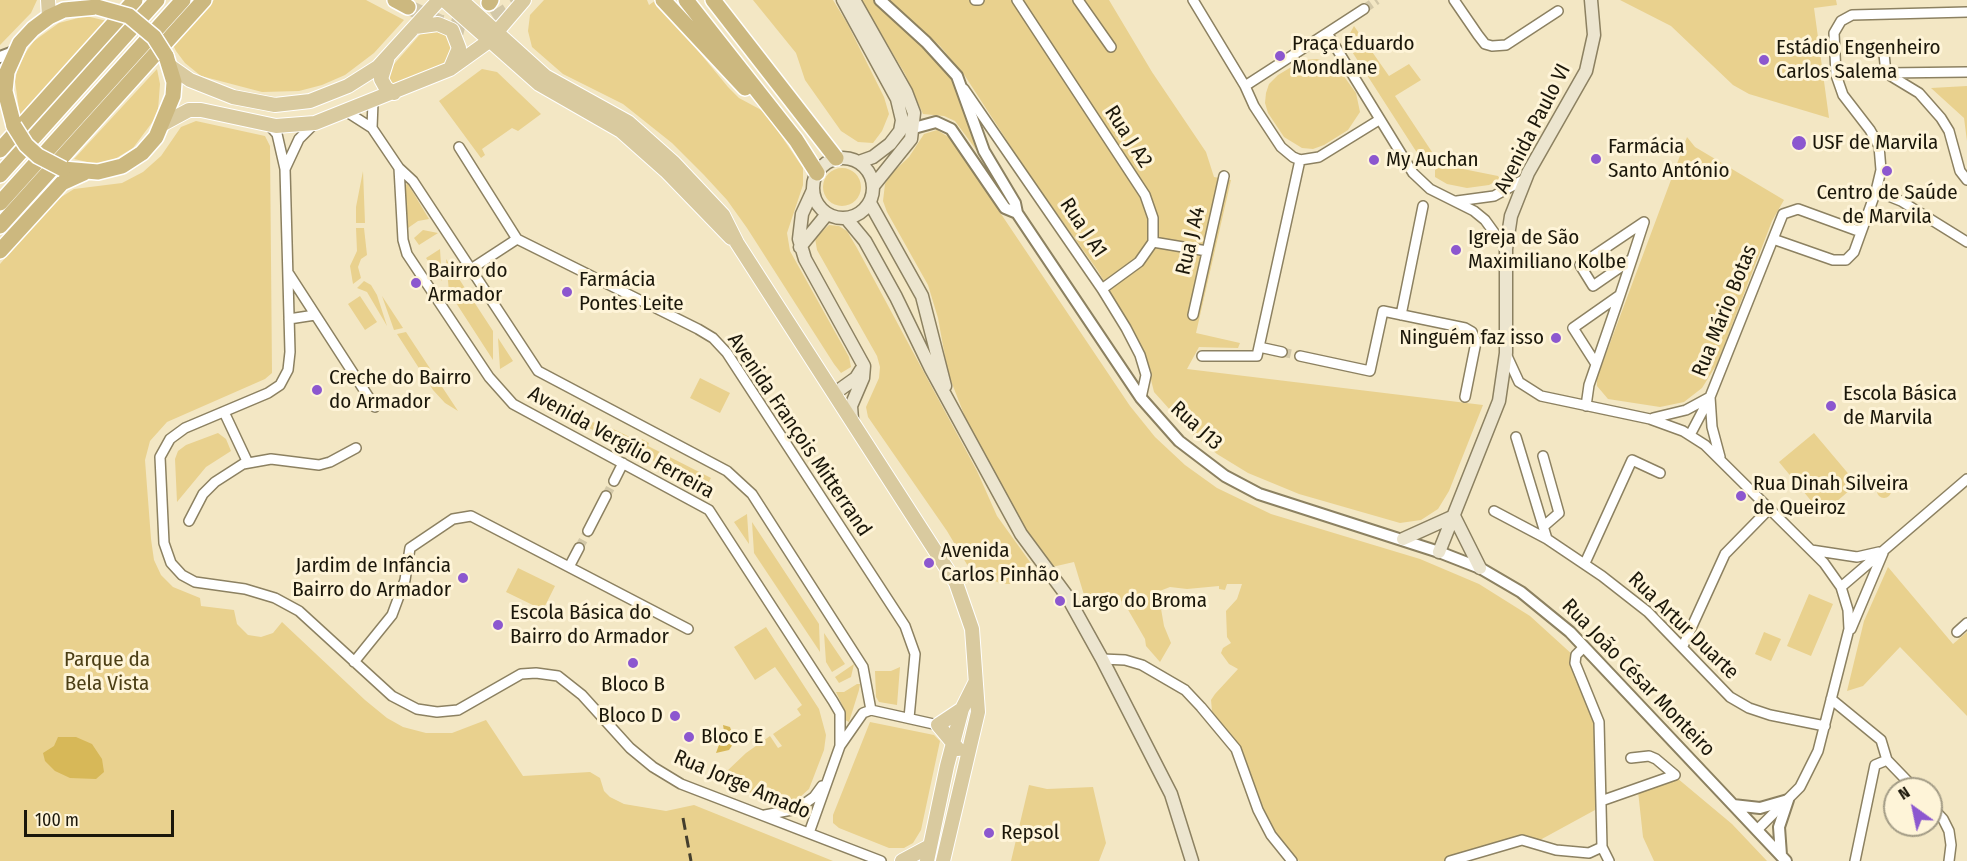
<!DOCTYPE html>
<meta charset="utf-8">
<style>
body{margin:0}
#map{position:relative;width:1967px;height:861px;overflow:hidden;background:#f3e7c4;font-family:"Fira Sans Condensed",sans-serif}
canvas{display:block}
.north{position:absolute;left:1883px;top:777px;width:60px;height:60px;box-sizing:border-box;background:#fef4d8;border:2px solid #a39c86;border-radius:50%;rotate:327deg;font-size:16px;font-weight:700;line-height:24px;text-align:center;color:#1b170a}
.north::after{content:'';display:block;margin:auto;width:21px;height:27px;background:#8c57cf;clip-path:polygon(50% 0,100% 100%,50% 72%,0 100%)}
.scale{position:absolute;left:24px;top:810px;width:150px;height:27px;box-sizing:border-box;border:3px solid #1b170a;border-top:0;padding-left:8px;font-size:18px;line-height:21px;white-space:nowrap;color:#1b170a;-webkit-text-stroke:4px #fef4d8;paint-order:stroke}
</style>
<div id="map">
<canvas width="1967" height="861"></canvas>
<div class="north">N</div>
<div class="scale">100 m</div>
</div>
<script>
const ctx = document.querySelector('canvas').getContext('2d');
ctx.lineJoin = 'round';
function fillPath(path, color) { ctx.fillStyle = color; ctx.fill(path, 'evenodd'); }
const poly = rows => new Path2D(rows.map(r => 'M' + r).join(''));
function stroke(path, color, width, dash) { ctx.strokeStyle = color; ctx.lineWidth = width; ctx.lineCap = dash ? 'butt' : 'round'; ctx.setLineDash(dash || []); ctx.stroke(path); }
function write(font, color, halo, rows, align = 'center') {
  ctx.font = font + ' "Fira Sans Condensed",sans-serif'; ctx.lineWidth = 6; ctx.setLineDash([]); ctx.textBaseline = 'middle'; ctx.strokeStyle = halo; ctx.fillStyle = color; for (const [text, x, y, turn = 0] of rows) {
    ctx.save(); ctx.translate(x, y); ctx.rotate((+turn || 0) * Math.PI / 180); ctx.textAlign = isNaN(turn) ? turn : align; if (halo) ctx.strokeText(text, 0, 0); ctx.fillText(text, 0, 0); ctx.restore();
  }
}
const green = poly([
 [0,0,37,0,31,13,0,45],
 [214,0,366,0,404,20,374,53,345,75,322,85,299,91,262,92,201,76,185,63,176,51,173,45],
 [544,0,647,0,649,5,656,0,728,87,739,98,765,112,803,168,803,185,787,233,790,251,849,357,851,367,841,373,834,364,747,228,727,200,704,175,672,143,623,104,563,74,532,47,528,31,530,15],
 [753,0,833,0,847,23,884,97,889,114,882,131,873,143,858,142,841,131,805,80,796,53],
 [861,0,875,0,950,74,977,151,955,121,944,116,923,114,905,74],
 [889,0,1109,0,1152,72,1206,152,1214,177,1231,180,1196,333,1240,343,1238,348,1199,347,1187,369,1483,405,1449,491,1438,509,1421,520,1400,523,1299,494,1248,473,1217,454,1189,431,1154,392,1144,351,1098,271,1028,173,965,76,940,46],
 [1620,0,1836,0,1837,5,1814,8,1829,118,1749,94,1733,85,1671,26],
 [86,16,107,21,20,117,15,81,18,66,26,52,34,41,59,23],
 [1354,26,1389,76,1409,64,1421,80,1395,96,1432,152,1421,159,1349,47,1349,35],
 [438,27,454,41,448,63,393,86,388,84,388,71,423,31],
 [1317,59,1335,64,1356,93,1360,112,1348,130,1324,145,1313,149,1302,148,1284,137,1268,113,1265,103,1266,93,1269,84,1278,75,1303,60],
 [157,69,160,84,158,110,154,120,133,148,110,162,96,164,74,159],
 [482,69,497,72,541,114,518,131,512,128,482,149,485,155,481,158,439,101],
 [1967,86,1967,141,1964,118,1931,88],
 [196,121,265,136,270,146,272,373,265,379,167,422,150,441,145,460,151,539,154,560,161,575,173,587,200,598,201,606,234,610,237,624,248,635,261,637,273,633,282,622,365,700,387,718,403,727,426,733,452,733,486,720,523,776,590,772,600,778,604,791,610,797,624,804,666,811,694,805,833,861,0,861,0,264,55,201,74,189,122,183,143,172,161,156,181,127],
 [937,130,950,138,1130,406,1155,437,1185,465,1217,488,1271,514,1420,559,1479,584,1530,616,1574,656,1596,733,1595,810,1540,840,1526,837,1445,861,1299,861,1295,857,1272,829,1212,711,1211,700,1215,694,1238,669,1229,664,1221,653,1223,648,1231,643,1227,637,1226,611,1237,599,1242,584,1227,584,1225,590,1219,589,1219,586,1187,589,1170,587,1152,594,1151,602,1160,603,1164,626,1171,643,1160,662,1146,646,1145,639,1123,601,1088,608,1074,562,1052,567,1026,531,965,417,948,373,938,318,928,285,887,212,883,201,885,184,891,174,909,157,924,134],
 [1687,137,1695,147,1784,200,1772,221,1717,364,1702,388,1684,402,1660,407,1608,399,1597,386,1597,378],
 [1443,165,1498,176,1500,179,1489,185,1467,188,1447,184,1435,177,1435,170],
 '823 187a19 19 0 1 1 38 0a19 19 0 1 1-38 0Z',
 [363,171,365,223,356,223,356,207],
 [408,184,429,219,418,221,408,228,405,185],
 [829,225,839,226,847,231,857,248,977,471,997,516,1043,580,1033,584,1002,584,990,579,978,583,947,531,868,417,866,407,879,378,880,367,877,356,817,250,815,238],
 [356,228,364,228,367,255,361,259,358,267,361,278,353,284,350,266,357,251],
 [423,230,438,233,419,245,414,238],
 [440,249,442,281,426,258],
 [446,259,493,331,493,360,449,292],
 [364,281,371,285,377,295,387,326,367,292,357,288],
 [360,296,377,322,365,330,348,304],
 [382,296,403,328,394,330],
 [406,332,458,411,445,403,433,390,397,334],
 [498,338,513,361,500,369],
 [700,378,730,393,720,413,690,398],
 [539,392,585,415,584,418,595,423,593,427,604,432,603,435,535,401],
 [607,426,640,442,642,439,649,443,648,446,711,478,706,487,652,460,650,463,642,459,643,456,625,446,626,443,615,438,617,434,606,429],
 [218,433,226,439,231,451,206,467,177,502,175,459,178,451,186,445],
 [1814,433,1857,484,1822,514,1779,462],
 '1877 491a7 7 0 1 1 14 0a7 7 0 1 1-14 0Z',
 [747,514,749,544,734,522],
 [752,522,819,624,820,652,754,553],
 [1888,567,1953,644,1967,632,1967,716,1900,647,1863,686,1847,691,1864,621],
 [518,568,555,586,543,610,506,592],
 [1809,594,1833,604,1811,656,1787,646],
 [766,627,819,709,826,735,824,750,809,789,799,798,779,805,725,783,723,779,726,772,746,753,770,736,778,748,782,746,773,734,801,715,797,709,802,705,775,667,755,680,734,647],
 [1764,632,1781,639,1771,661,1755,654],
 [824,633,845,664,832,672,826,662],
 [854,664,851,677,839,683,835,677],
 [900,667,897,705,879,702,876,697,875,671,891,671],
 [857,684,860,684,859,690,849,722,845,720,845,711,836,692,844,692],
 [870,722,934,735,940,741,921,830,913,843,904,848,889,848,839,828,833,823,833,815],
 [1677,778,1732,824,1767,861,1654,861,1643,837,1638,791],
 [1029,785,1047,789,1093,787,1106,843,1099,861,1011,861]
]);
const water = poly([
 [723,725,730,727,735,741,729,750,716,753,724,731],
 [58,737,76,737,92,744,102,759,104,772,96,779,70,778,55,771,45,761,43,753,54,746]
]);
const minorTunnel = poly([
 [1364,9,1377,0],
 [1282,352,1300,356],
 [606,496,614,481],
 [579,548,588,531]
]);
const trunkTunnel = poly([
 [408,7,440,22,465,28,477,27,492,20,521,2]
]);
const minor = poly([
 [975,0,979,0],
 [1017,0,1145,195,1153,218,1153,242,1139,262,1102,289],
 [1078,0,1111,47],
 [1193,0,1245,86,1254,106,1281,147,1293,157,1300,160,1319,157,1379,120],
 [1454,0,1478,35,1485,44,1492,46,1506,45,1558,11],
 [1327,33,1364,9],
 [1884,54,1886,73],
 [1886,73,1919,93,1941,118,1949,131,1960,171,1967,180],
 [1888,73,1967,72],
 [1245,86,1327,33,1413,173,1430,189,1474,211,1485,220,1506,249],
 [964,89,1102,289,1126,328,1140,355,1146,375,1141,398],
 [347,112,372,128,399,168,413,181,538,371,727,471,752,494,863,667,871,710],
 [269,125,277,134,285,169,290,352,288,370,280,385,268,393,185,428,170,439,160,457,164,543,171,563,182,575,195,582,245,589,275,598,299,611,392,696,417,709,437,712,458,710,521,674,536,673,558,676,582,695,630,748,653,767,681,784,881,861],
 [372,128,373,102],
 [459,147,517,239,698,329,713,338,727,353,905,626,915,654,909,718],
 [399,168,403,240,407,254,489,377,513,404,709,510,833,701,840,713,840,746],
 [285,169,299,139,314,124],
 [1876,191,1901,201,1967,242],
 [1457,201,1494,196,1525,179],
 [1773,239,1833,260,1846,260,1854,252,1876,191,1881,170,1879,146,1870,130,1843,95,1836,75,1834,33,1841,21,1852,15,1967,12],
 [1153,242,1207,251],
 [471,269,517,239],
 [289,274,375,407],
 [1193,315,1224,176],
 [1401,315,1423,206],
 [289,319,315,315],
 [1259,347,1282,352],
 [1202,356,1257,356,1300,160],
 [1300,356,1370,371,1383,311,1465,328,1472,332,1476,342,1465,397],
 [1507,356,1519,382,1541,396,1650,419,1683,431,1705,445,1824,563,1841,587,1848,610,1849,629,1818,751,1800,787,1757,830],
 [1596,364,1573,328,1620,295],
 [1586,406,1589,385,1620,295,1632,259,1644,222,1580,265,1593,286,1632,259],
 [224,412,248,463],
 [1653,418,1686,410,1710,397,1712,427,1720,457],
 [1690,435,1710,397,1783,214,1798,209,1861,232],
 [1516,437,1547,539],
 [1543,456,1559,513,1544,526],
 [614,481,623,463],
 [1494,511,1547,539,1602,576,1648,612,1730,697,1749,708,1770,715,1825,726],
 [189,521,203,494,215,482,243,464,271,459,319,465,330,462,356,448],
 [588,531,606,496],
 [1811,550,1857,557,1879,552],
 [1585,563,1632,460,1660,473],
 [569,567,579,548],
 [1841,587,1967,479],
 [1851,629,1883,553],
 [1957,632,1967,623],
 [1683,646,1725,554,1770,508],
 [1584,647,1576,655,1575,663,1599,722,1602,847,1609,861],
 [1102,659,1125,660,1142,665,1185,690,1201,707,1236,749,1258,810,1271,835,1292,861],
 [354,662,392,615,405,580,410,548,453,519,471,516,688,629],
 [1831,699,1881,740,1887,760],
 [1601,801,1675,775,1656,759,1649,756,1631,758],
 [1931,806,1943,819,1949,831,1951,845,1949,861],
 [765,815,797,809,814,797,822,786],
 [809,833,840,746,863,713,871,710,938,725],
 [1450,861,1522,840,1556,850,1589,853,1602,847],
 [1855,861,1875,765,1887,760,1915,789]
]);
const tertiary = poly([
 [880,0,926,42,957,76,984,151,1015,203,1017,213,1141,398,1179,441,1225,476,1259,494,1439,552,1480,568,1521,592,1570,632,1786,861],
 [0,57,16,51],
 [914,128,936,122,951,129,1005,208,1017,213],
 [1733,805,1760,808,1788,800],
 [1781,855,1779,827,1788,800]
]);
const secondary = poly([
 [843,0,897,99,902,120,900,131,890,144,873,157,859,162],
 [854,0,906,92,914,113,911,139,874,185],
 '813 188a30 30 0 1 1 60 0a30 30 0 1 1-60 0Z',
 [813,190,802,214,799,239,805,259,864,366,863,378,851,406,852,420],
 [870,203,922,296,945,386],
 [846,218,865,241,896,297,931,369,1021,534,1067,596,1102,659,1171,794,1192,861],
 [800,247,827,214],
 [835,393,856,378,861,370],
 [1403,539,1454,516,1480,568],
 [1439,552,1499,401,1506,353,1506,249,1511,216,1528,173,1586,71,1594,35,1591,0]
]);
const primary = poly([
 [48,0,49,17],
 [444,0,539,84,621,131,666,171,731,238],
 [461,0,545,76,628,122,674,163,723,215,737,243,956,583,972,629,978,712,943,861],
 [415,27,438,24,452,30,459,48,451,67],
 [387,60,381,79,386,88,394,93],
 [170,66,190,80,233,97,275,105,310,101,348,86,378,67,439,0],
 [163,124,189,110,201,110,276,126,315,123,450,69,489,41,524,0],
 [958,749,938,725,962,709],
 [902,861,930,846],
 [927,861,947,766,962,709,975,683]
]);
const trunk = poly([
 [395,0,408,7],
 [663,0,745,88],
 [686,0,796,140,817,173],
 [713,0,836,158],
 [489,3,491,0],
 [14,126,5,91,7,72,20,43,33,29,49,17,64,10,97,7],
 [0,150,135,0],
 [63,169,98,172,122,166,142,153,156,137,173,96,174,82,166,56],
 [0,175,157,0],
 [0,203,183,0],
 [0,226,204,0],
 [0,251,62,183,84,173]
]);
const rail = poly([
 [683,818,691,861]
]);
const trunkBridge = poly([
 [97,7,129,16,154,37,166,56],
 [14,126,26,145,38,156,63,169]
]);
const markers = [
 [1280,56,6,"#8c57cf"],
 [1764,60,6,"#8c57cf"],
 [1799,143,8,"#8c57cf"],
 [1596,159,6,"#8c57cf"],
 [1374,160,6,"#8c57cf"],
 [1887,171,6,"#8c57cf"],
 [1456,250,6,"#8c57cf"],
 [416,283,6,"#8c57cf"],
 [567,292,6,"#8c57cf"],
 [1556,338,6,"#8c57cf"],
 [317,390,6,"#8c57cf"],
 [1831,406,6,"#8c57cf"],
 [1741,496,6,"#8c57cf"],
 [929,563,6,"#8c57cf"],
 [463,578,6,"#8c57cf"],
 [1060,601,6,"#8c57cf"],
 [498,625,6,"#8c57cf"],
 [633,663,6,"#8c57cf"],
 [675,716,6,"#8c57cf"],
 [689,737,6,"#8c57cf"],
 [989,833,6,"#8c57cf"]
];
const poiNames = [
 ["Praça Eduardo",1292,44],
 ["Mondlane",1292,68],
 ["Estádio Engenheiro",1776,48],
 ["Carlos Salema",1776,72],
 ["USF de Marvila",1812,143],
 ["Farmácia",1608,147],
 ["Santo António",1608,171],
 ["My Auchan",1386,160],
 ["Centro de Saúde",1887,193,"center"],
 ["de Marvila",1887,217,"center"],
 ["Igreja de São",1468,238],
 ["Maximiliano Kolbe",1468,262],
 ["Bairro do",428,271],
 ["Armador",428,295],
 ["Farmácia",579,280],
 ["Pontes Leite",579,304],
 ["Ninguém faz isso",1544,338,"right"],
 ["Creche do Bairro",329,378],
 ["do Armador",329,402],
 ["Escola Básica",1843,394],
 ["de Marvila",1843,418],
 ["Rua Dinah Silveira",1753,484],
 ["de Queiroz",1753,508],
 ["Avenida",941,551],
 ["Carlos Pinhão",941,575],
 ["Jardim de Infância",451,566,"right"],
 ["Bairro do Armador",451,590,"right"],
 ["Largo do Broma",1072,601],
 ["Escola Básica do",510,613],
 ["Bairro do Armador",510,637],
 ["Bloco B",633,685,"center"],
 ["Bloco D",663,716,"right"],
 ["Bloco E",701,737],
 ["Repsol",1001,833]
];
const streetNames = [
 ["Avenida Paulo VI",1533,129,-63],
 ["Rua J A2",1128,137,57],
 ["Rua J A1",1083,228,56],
 ["Rua J A4",1191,241,-77],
 ["Rua Mário Botas",1725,311,-68],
 ["Rua J13",1196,426,42],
 ["Avenida François Mitterrand",799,435,56],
 ["Avenida Vergílio Ferreira",621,443,29],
 ["Rua Artur Duarte",1683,626,44],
 ["Rua João César Monteiro",1638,678,46],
 ["Rua Jorge Amado",742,785,23]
];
const parkNames = [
 ["Parque da",107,660],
 ["Bela Vista",107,684]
];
fillPath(green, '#e9d18e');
fillPath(water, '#d7b858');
stroke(minorTunnel, '#d3c8a8', 9, [9, 4.5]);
stroke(trunkTunnel, '#d3c8a8', 15, [15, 8]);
stroke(minor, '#8c8161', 12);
stroke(tertiary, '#8c8161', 14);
stroke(secondary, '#8c8161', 15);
stroke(primary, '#fff', 16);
stroke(trunk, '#fff', 18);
stroke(minor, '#fff', 9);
stroke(tertiary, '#fff', 10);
stroke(secondary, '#ece5cf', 12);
stroke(primary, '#d9ca9f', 14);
stroke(trunk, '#ccb87f', 15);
stroke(rail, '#443e2d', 3, [12, 6]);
stroke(trunkBridge, '#fff', 18, []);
stroke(trunkBridge, '#ccb87f', 15);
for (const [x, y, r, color] of markers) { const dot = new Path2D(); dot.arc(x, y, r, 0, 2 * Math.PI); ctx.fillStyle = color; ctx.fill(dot); stroke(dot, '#fef4d8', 2); }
write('21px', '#1b170a', '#fef4d8', poiNames, 'left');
write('21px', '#1b170a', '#fef4d8', streetNames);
write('21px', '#4b3e15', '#fef4d8', parkNames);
</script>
